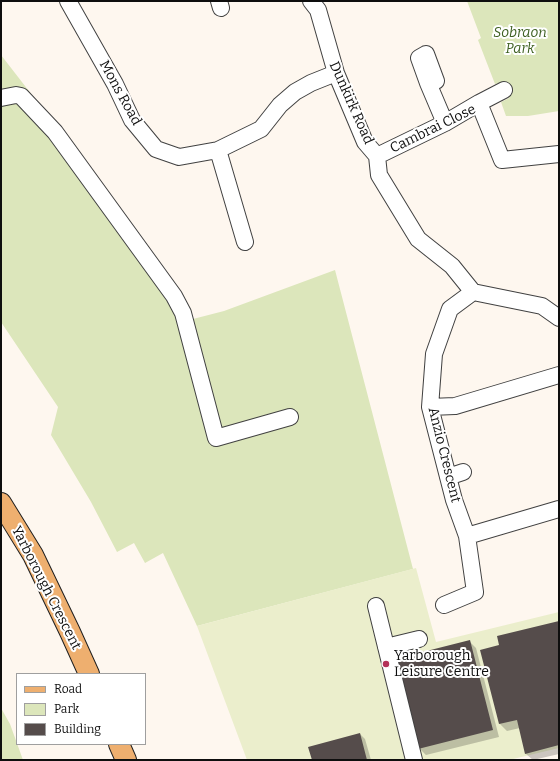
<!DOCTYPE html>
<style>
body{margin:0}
#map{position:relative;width:560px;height:761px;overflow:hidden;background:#fef7ef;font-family:Bitter,serif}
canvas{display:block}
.frame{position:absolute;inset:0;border:2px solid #0e0e0e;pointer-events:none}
.legend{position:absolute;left:16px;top:673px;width:130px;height:72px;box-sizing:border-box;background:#fff;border:1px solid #9f9f9f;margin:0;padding:5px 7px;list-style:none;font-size:12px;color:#0e0e0e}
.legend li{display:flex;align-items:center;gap:8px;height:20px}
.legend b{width:20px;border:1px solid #9f9f9f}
</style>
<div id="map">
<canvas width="560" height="761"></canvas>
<div class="frame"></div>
<ul class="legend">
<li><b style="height:5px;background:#eeaf6f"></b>Road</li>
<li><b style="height:11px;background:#dce6bb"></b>Park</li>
<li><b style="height:11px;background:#554c4b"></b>Building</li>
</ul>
</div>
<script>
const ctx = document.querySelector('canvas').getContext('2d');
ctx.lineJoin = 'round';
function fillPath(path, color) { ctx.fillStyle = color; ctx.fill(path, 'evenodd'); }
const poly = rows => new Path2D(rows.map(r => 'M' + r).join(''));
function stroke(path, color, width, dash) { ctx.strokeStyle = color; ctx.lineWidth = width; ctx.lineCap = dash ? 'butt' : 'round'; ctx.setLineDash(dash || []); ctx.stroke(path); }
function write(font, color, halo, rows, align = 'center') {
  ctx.font = font + ' Bitter,serif'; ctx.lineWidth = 4; ctx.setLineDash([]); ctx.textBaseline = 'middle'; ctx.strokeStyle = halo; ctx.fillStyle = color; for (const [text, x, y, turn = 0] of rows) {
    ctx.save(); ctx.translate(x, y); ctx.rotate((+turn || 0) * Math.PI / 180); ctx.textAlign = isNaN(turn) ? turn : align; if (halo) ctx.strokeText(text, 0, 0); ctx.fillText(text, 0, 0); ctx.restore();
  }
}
const green = poly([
 [467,1,559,1,559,111,528,116,506,116,501,102,509,98,502,82,495,84,478,40,481,38],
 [1,55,101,184,182,301,191,309,193,319,224,311,335,270,413,569,197,626,163,553,145,563,134,543,117,552,91,502,51,435,58,407,1,322],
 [1,708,10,724,23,760,1,760]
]);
const pitch = poly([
 [416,568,436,642,559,612,559,748,509,760,247,760,197,626]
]);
const shadow = poly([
 [559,622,559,754,533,760,526,754,520,728,507,731,500,724,481,651,501,646],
 [469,641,476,648,499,737,426,755,419,748],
 [360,734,365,739,371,760,313,760]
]);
const building = poly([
 [559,621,559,745,525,754,517,720,499,724,480,650,499,645,497,636],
 [470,640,493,730,418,749,395,659],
 [360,733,367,760,312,760,308,747]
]);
const minor = poly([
 [68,1,115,84,132,120,156,149,179,157,218,150,261,129,280,105,295,92,311,83,336,73],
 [219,1,221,8],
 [311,1,318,10,336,73,365,142,377,156,379,175,418,239,452,266,473,292],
 [428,83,436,81,426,54,419,58,428,83,445,123],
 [1,98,16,95,21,96,55,132,174,296,183,313,216,438,290,417],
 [479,103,504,90],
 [218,150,245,242],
 [377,156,445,123,479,103,502,160,559,154],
 [430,407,455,406,559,375],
 [448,477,463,472],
 [467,536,559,509],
 [444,605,475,592,467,536,454,500,430,407,434,354,450,309,473,292,542,306,559,318],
 [376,606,414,760],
 [386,647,419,639]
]);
const major = poly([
 [1,503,33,555,70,632,89,674],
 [119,744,126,760]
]);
const markers = [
 [386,664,4,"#b33057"]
];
const parkNames = [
 ["Sobraon",520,33],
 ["Park",520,49]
];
const streetNames = [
 ["Mons Road",120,93,61],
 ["Dunkirk Road",351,103,66],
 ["Cambrai Close",433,129,-26],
 ["Anzio Crescent",444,455,76],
 ["Yarborough Crescent",46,588,63]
];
const poiNames = [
 ["Yarborough",394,656],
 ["Leisure Centre",394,672]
];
fillPath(green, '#dce6bb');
fillPath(pitch, '#ebeecc');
fillPath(shadow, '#0003');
fillPath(building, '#554c4b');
stroke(minor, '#414141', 18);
stroke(major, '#1f1f1f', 22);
stroke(minor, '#fff', 16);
stroke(major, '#eeaf6f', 20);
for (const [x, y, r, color] of markers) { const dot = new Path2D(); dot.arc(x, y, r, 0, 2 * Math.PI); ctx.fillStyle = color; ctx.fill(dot); stroke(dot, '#fff', 1.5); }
write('italic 14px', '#3f6123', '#fff', parkNames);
write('14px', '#0e0e0e', '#fff', streetNames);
write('14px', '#0e0e0e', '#fff', poiNames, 'left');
</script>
